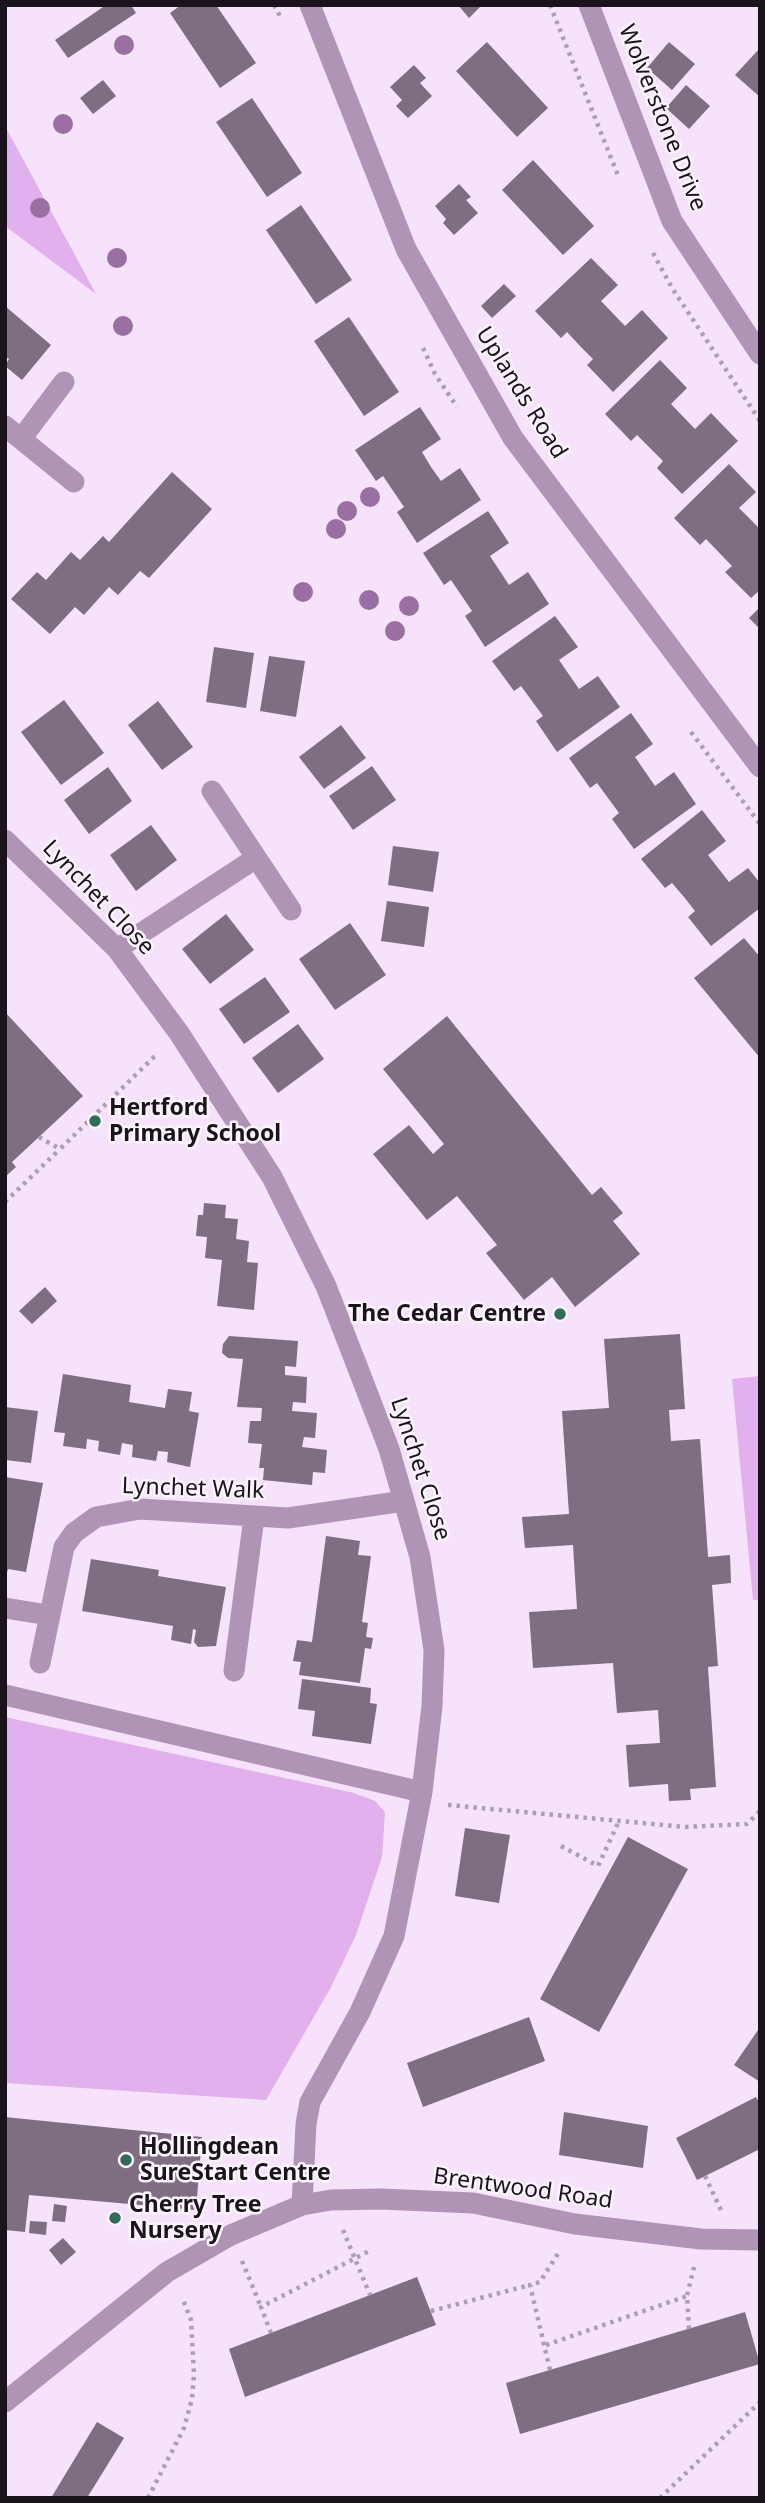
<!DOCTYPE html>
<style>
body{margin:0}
#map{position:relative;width:765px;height:2503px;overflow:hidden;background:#f6e2fa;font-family:"Noto Sans",sans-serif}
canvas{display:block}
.frame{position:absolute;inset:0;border:7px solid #1a131b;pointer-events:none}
</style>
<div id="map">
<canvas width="765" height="2503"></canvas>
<div class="frame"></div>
</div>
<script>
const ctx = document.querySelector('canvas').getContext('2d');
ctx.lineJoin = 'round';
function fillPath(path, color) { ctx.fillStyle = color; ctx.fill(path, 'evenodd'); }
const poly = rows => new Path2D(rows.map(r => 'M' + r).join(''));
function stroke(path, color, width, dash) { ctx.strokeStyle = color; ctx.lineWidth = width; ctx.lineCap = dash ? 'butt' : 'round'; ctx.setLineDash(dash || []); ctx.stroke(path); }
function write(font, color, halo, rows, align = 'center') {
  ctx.font = font + ' "Noto Sans",sans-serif'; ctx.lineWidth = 5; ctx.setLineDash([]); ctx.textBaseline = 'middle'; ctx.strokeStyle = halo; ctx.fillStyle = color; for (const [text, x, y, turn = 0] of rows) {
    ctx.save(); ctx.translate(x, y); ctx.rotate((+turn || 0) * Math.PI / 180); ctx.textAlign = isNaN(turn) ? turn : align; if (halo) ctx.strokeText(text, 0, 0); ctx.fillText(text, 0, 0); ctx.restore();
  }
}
const green = poly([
 [5,126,96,294,5,226],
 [760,1376,760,1600,753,1600,732,1379],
 [5,1717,354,1793,375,1801,385,1812,382,1857,356,1935,331,1987,266,2100,5,2083]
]);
const building = poly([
 [106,5,131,5,136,13,68,58,55,40],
 [181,5,216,5,256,63,220,88,170,13],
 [458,5,482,5,469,18],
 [487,42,548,108,517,137,456,71],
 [669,42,695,64,672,90,647,68],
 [760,48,760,97,735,75],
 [414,65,426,78,420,83,432,96,408,118,396,106,402,100,390,87],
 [103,80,116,96,93,114,80,98],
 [686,85,710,106,689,129,666,108],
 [252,98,302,173,267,197,216,122],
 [533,160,594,226,563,255,502,190],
 [459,184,471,197,466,200,478,213,454,235,443,223,446,219,435,206],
 [301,205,352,280,316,304,266,230],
 [591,258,618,285,601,301,625,326,642,310,668,338,613,392,587,365,593,359,580,346,567,332,561,338,535,311],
 [504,284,516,296,492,318,481,306],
 [5,306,51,345,22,380,5,366,9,359,5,356],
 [349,317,399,392,364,416,314,341],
 [660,360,687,388,671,404,695,429,711,413,738,441,682,494,657,468,663,461,637,435,631,441,605,414],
 [420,407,441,439,422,452,431,467,441,481,460,468,481,500,417,543,397,512,404,507,383,476,376,481,355,450],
 [729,464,756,492,739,508,760,529,760,590,751,598,725,572,732,566,706,539,700,545,674,518],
 [172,472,212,509,149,578,140,571,118,595,109,587,84,615,75,607,50,634,11,599,37,572,46,580,71,552,80,560,103,536,109,542],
 [488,511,509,543,490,556,509,585,528,572,549,604,485,647,465,616,472,611,451,580,444,585,423,553],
 [760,607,760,629,749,618],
 [555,616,578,647,559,660,579,689,598,676,620,707,557,752,536,721,543,716,521,686,514,691,492,661],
 [214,647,254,653,246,708,206,702],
 [269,656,305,661,296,717,260,711],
 [64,700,104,753,61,785,21,732],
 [158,701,193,747,162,770,128,725],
 [631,713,653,744,635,757,655,786,674,772,696,804,634,849,612,819,619,813,597,783,590,788,569,758],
 [341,725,366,758,324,789,299,757],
 [372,766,396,800,353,830,329,796],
 [108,767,132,801,89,834,64,800],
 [702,810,726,841,708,855,729,882,748,868,760,883,760,908,711,946,688,917,695,911,684,897,672,883,665,888,641,859],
 [151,825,177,860,136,891,110,855],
 [393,846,439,852,433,892,388,885],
 [387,901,429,907,424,947,381,941],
 [226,914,254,950,210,984,182,949],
 [350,923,386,975,335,1010,299,959],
 [744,938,760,957,760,1058,694,978],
 [265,977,290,1012,244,1044,219,1009],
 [5,1012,83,1096,12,1162,16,1167,5,1177],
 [447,1016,592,1195,601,1187,623,1213,613,1221,640,1254,575,1307,552,1277,524,1300,486,1253,497,1245,457,1196,427,1220,373,1154,409,1125,433,1154,444,1144,383,1069],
 [298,1024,324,1059,278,1093,252,1058],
 [204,1203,226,1205,225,1218,238,1219,236,1239,249,1241,247,1262,258,1263,254,1310,217,1306,222,1260,205,1258,207,1237,196,1236,198,1215,203,1215],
 [45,1287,57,1301,32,1324,19,1311],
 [680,1334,685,1409,669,1410,671,1441,700,1439,708,1557,730,1555,731,1583,712,1585,718,1666,708,1667,716,1787,690,1789,691,1800,669,1801,668,1784,629,1787,626,1745,660,1743,658,1710,617,1713,613,1663,533,1668,529,1612,577,1609,573,1545,525,1548,522,1517,569,1514,562,1411,609,1408,604,1339],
 [229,1336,298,1341,296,1367,285,1366,285,1375,307,1377,306,1403,293,1402,292,1411,317,1413,315,1438,304,1437,302,1447,327,1450,325,1473,313,1472,312,1485,263,1480,264,1468,259,1468,262,1444,248,1443,250,1421,261,1421,262,1408,237,1407,243,1359,228,1358,222,1353,223,1344],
 [63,1374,131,1385,129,1402,165,1408,168,1389,192,1392,189,1411,199,1413,190,1467,167,1462,168,1452,158,1451,156,1461,132,1457,133,1445,122,1443,120,1455,98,1451,99,1441,87,1439,86,1449,63,1446,65,1433,54,1432],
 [5,1407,38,1411,31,1463,5,1460],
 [5,1477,43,1483,26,1572,8,1569,6,1575],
 [326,1536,360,1541,358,1555,371,1556,362,1622,368,1623,366,1637,373,1638,371,1649,365,1648,360,1683,299,1675,301,1662,293,1661,297,1640,312,1642],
 [91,1559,159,1570,158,1576,226,1587,216,1646,198,1647,194,1642,196,1630,193,1629,191,1644,171,1640,173,1626,82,1611],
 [302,1679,371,1688,370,1703,377,1704,371,1744,312,1736,315,1711,298,1709],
 [465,1828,510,1835,499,1903,455,1896],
 [628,1837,688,1869,599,2032,540,1999],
 [529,2017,545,2061,423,2107,407,2063],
 [760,2027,760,2082,734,2065],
 [756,2097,760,2104,760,2149,697,2180,676,2138],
 [564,2112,648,2126,643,2168,559,2155],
 [5,2117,202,2137,196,2210,29,2195,25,2232,5,2230],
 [54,2204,67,2206,65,2222,52,2221],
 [30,2221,47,2222,46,2235,29,2233],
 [63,2238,76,2252,61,2265,49,2250],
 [417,2277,436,2325,245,2397,229,2349],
 [745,2312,760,2364,520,2434,506,2383],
 [97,2422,124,2438,87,2498,51,2498]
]);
const path = poly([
 [274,5,280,16],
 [550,5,619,178],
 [653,253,672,288,760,421],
 [423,348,435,374,457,407],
 [691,732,760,824],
 [39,1137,60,1149,158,1053],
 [5,1202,60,1149],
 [448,1805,685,1827,747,1824,760,1811],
 [561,1846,598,1866,619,1821],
 [705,2176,721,2210],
 [343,2230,370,2295],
 [242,2261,261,2307],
 [431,2311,530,2285],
 [689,2329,687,2296,694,2267],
 [271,2333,261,2307,371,2250],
 [546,2345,687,2296],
 [550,2370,530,2285,540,2282,559,2252],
 [148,2498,184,2428,192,2399,194,2374,191,2320,182,2297],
 [660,2498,760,2402]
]);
const minor = poly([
 [310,5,406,249,513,438,760,767],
 [589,5,672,221,760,354],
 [5,426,74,482],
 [21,439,64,382],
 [212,791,291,910],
 [5,840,117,949,179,1033,272,1177,326,1286,359,1371,389,1449,420,1557,434,1650,432,1706,422,1792,394,1936,360,2012,310,2102,306,2124,302,2205],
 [117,949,256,858],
 [5,1608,48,1615],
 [40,1663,64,1547,74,1533,96,1517,140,1509,288,1518,404,1501],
 [234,1671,254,1517],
 [5,1695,422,1792],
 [5,2402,167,2272,231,2235,302,2205,331,2200,381,2199,473,2203,575,2224,701,2239,760,2240]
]);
const trees = [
 [124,45],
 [63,124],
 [40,208],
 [117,258],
 [123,326],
 [370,497],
 [347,511],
 [336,529],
 [303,592],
 [369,600],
 [409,606],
 [395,631]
];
const markers = [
 [95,1121,7,"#2f6d5a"],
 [560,1314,7,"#2f6d5a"],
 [126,2160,7,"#2f6d5a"],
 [115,2218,7,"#2f6d5a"]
];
const streetNames = [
 ["Wolverstone Drive",662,118,68],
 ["Uplands Road",521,393,58],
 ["Lynchet Close",98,898,46],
 ["Lynchet Close",420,1469,72],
 ["Lynchet Walk",193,1489,2],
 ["Brentwood Road",523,2189,8]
];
const poiNames = [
 ["Hertford",109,1108],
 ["Primary School",109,1134],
 ["The Cedar Centre",546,1314,"right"],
 ["Hollingdean",140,2147],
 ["SureStart Centre",140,2173],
 ["Cherry Tree",129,2205],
 ["Nursery",129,2231]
];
fillPath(green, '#e2b0ed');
fillPath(building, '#7f6d82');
stroke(path, '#ae9eb1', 4.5, [3.5, 5]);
stroke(minor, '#b094b6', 21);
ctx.fillStyle = '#9970a1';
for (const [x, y] of trees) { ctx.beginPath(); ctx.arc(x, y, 10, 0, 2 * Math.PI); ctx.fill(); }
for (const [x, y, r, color] of markers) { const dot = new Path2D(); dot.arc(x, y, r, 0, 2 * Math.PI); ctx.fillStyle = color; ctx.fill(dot); stroke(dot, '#fcf4fd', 2.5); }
write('23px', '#1a131b', '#fcf4fd', streetNames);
write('bold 23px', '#1a131b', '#fcf4fd', poiNames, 'left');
</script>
